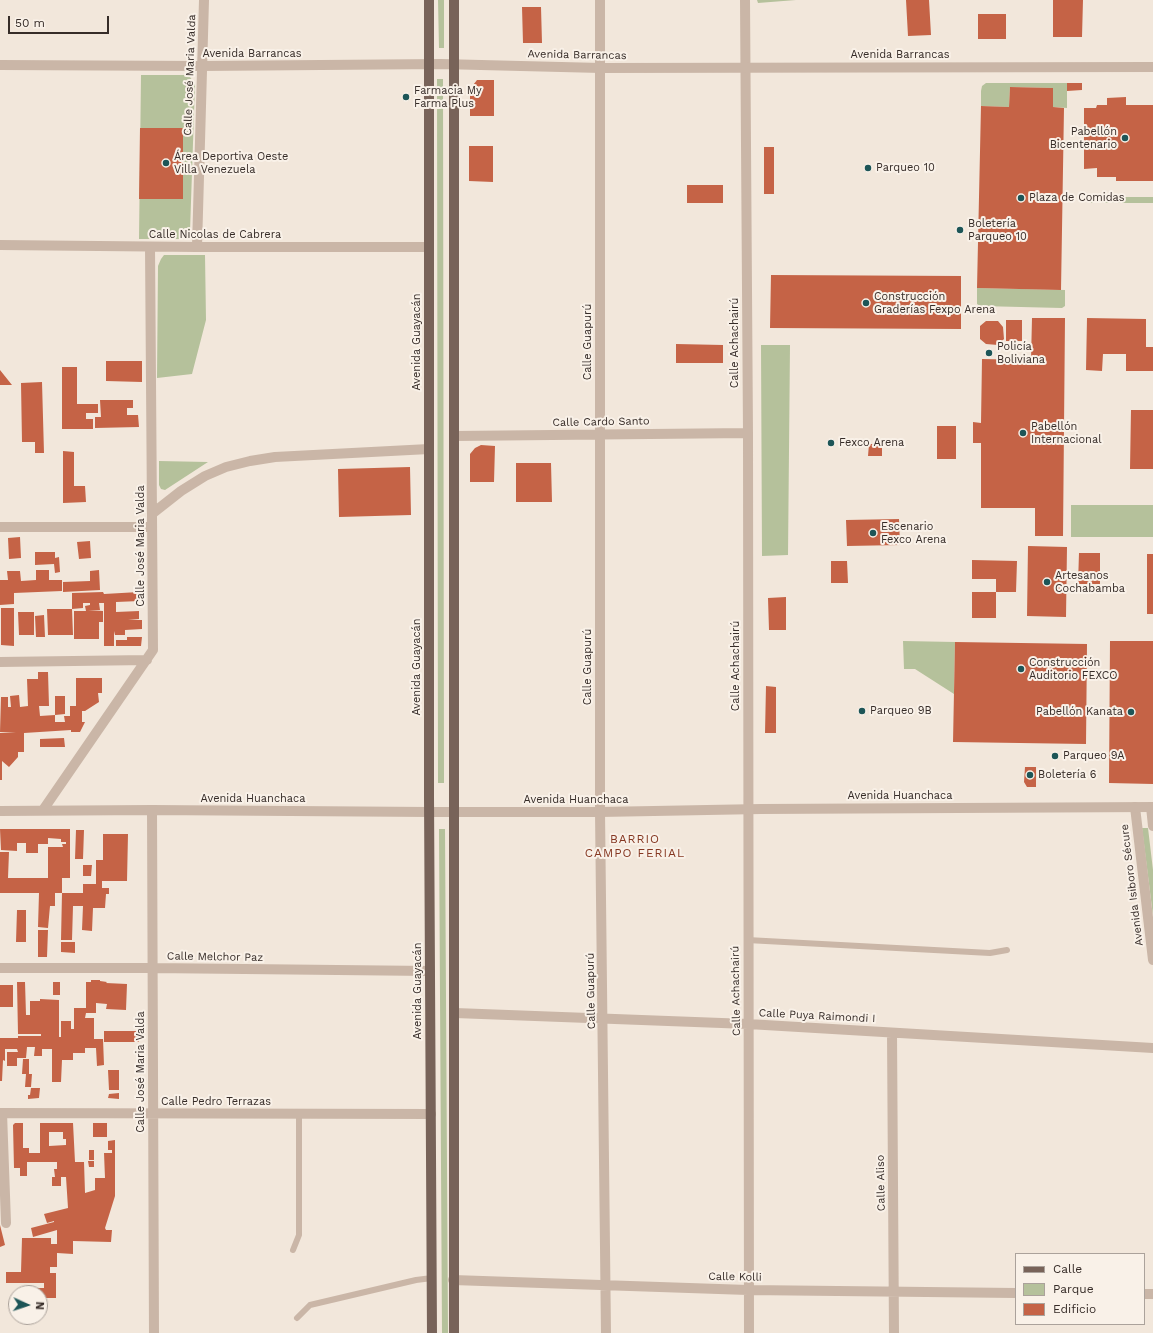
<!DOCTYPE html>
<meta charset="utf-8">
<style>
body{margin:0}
#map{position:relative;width:1153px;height:1333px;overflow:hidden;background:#f2e7db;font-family:"Work Sans",sans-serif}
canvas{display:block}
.legend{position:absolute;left:1015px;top:1253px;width:130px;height:72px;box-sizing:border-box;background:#f9f1e8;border:1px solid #aba29b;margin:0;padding:5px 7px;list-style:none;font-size:12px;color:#362c28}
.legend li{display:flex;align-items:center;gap:8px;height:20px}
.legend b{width:20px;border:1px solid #aba29b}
.north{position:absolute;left:8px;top:1285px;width:40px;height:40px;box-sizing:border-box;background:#f9f1e8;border:1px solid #aba29b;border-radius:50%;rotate:93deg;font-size:11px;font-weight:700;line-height:16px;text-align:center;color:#362c28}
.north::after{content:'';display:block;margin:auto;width:14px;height:18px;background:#1d5557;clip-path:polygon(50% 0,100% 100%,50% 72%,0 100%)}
.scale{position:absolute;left:8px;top:16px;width:101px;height:18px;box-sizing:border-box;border:2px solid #362c28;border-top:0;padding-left:5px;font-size:12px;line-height:14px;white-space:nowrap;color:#362c28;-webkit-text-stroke:3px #f9f1e8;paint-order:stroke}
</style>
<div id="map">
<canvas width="1153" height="1333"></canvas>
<ul class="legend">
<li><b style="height:5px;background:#786359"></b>Calle</li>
<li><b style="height:11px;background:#b5c19b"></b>Parque</li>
<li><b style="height:11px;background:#c56346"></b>Edificio</li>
</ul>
<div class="north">N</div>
<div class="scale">50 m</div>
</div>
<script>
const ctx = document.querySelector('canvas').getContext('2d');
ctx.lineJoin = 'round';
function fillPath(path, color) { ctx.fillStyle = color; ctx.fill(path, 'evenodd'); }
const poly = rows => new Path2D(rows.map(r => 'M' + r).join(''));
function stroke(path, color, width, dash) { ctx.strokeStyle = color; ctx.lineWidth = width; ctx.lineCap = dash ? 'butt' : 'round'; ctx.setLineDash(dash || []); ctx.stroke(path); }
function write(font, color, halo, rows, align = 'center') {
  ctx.font = font + ' "Work Sans",sans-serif'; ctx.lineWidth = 4; ctx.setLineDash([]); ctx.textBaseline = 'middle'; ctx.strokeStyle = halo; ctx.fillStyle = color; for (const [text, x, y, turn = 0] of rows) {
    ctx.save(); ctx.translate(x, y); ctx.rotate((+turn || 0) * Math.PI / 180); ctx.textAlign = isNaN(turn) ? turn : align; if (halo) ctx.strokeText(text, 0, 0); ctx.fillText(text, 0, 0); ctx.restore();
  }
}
const green = poly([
 [438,0,444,0,444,48,439,48],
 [757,0,796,0,758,3],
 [141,75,185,75,190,77,195,84,190,231,188,235,181,239,139,239],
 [437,79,443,79,444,783,438,783],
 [986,83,1067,83,1067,108,1053,107,1053,88,1010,87,1009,107,981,106,981,91,982,86],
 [1091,197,1153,197,1153,203,1091,203],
 [164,255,205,255,206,320,192,374,157,378,158,266,161,259],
 [977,288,1065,290,1065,306,1062,308,980,306,977,304],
 [761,345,790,345,788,555,762,556],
 [159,461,208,462,165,490,161,489,159,485],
 [1071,505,1153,505,1153,537,1071,537],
 [903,641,955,642,954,694,915,669,904,669],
 [1142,828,1148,828,1153,870,1153,916],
 [439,829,445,829,448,1333,442,1333]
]);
const building = poly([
 [906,0,929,0,931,35,908,36],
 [1053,0,1083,0,1082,37,1053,37],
 [522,7,541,7,542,43,523,43],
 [978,14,1006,14,1006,39,978,39],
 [477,80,494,80,494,116,470,116,470,89],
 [1067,83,1082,83,1082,90,1067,91],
 [1010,87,1053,88,1053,107,1064,108,1061,290,977,288,981,106,1009,107],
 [1126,97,1126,105,1153,105,1153,181,1116,181,1116,177,1097,177,1097,168,1084,169,1084,108,1096,108,1097,105,1107,105,1107,98],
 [140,128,183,128,183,199,139,199],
 [469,146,493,146,493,182,469,181],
 [764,147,774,147,774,194,764,194],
 [687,185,723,185,723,203,687,203],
 [771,275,961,276,961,329,770,328],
 [1032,318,1065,318,1063,536,1035,536,1035,508,981,508,981,443,973,443,973,422,981,423,982,359,1031,360],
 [1087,318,1146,319,1146,347,1153,347,1153,371,1126,371,1126,354,1103,354,1102,371,1086,370],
 [1006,320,1022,320,1022,341,1006,341],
 [986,321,998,321,1003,327,1004,339,998,345,986,344,980,339,980,326],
 [676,344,723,345,723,363,676,363],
 [106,361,142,361,142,382,106,381],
 [62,367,77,367,77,404,98,404,98,413,86,413,86,419,93,419,93,429,62,429],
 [0,370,12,385,0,385],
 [42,382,44,453,35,453,35,442,22,442,21,383],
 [100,400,133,400,133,408,127,408,127,415,138,415,139,427,95,428,95,417,101,417],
 [1131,410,1153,410,1153,469,1130,469],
 [937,426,956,426,956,459,937,459],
 [869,444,882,444,882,456,868,456],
 [481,445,495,446,494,482,470,482,470,454,475,448],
 [63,451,74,452,74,486,85,486,86,502,63,503],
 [516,463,551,463,552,502,516,502],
 [410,467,411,515,339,517,338,469],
 [899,519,900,545,847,546,846,520],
 [20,537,21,558,9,559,8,538],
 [90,541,91,558,79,559,77,542],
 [1028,546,1067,547,1066,617,1027,616],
 [35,552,55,552,55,558,59,557,60,572,55,573,54,564,35,565],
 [1079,553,1100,553,1100,584,1078,584],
 [1147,554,1153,554,1153,614,1147,614],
 [972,560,1017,561,1016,592,996,592,996,579,972,579],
 [831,561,847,561,848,583,831,583],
 [36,570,49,570,49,580,62,580,62,591,14,593,14,604,0,605,0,580,8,580,7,571,20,571,21,581,36,580],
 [99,570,100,590,63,592,63,582,90,581,90,571],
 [103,592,104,594,139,592,140,601,116,602,116,612,139,611,139,619,128,620,142,620,142,629,125,630,125,635,115,635,114,631,114,646,104,646,104,603,99,603,100,610,88,610,103,611,103,622,99,622,99,639,74,639,74,611,86,611,85,606,90,605,90,603,83,603,83,608,72,609,72,593],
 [972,592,996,592,996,618,972,618],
 [786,597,786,630,769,630,768,598],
 [1,608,14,608,14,646,1,645],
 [47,609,72,609,73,635,48,635],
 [18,612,34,612,34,635,19,635],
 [44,615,45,637,36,637,35,616],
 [127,637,142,637,141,646,116,646,116,640,127,640],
 [1110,641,1153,641,1153,784,1109,783],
 [955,642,1087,644,1086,744,953,742],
 [38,672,48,672,49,706,39,706,40,716,55,715,55,722,65,722,64,716,70,716,70,706,76,706,76,678,102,678,102,693,98,693,99,702,85,711,82,711,82,722,85,722,80,732,71,732,71,730,24,733,24,752,18,752,18,757,9,767,2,761,2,780,0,780,0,733,16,733,0,732,1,697,8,697,8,707,11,707,10,696,19,695,20,707,28,706,27,679,38,679],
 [766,686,776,687,776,733,765,733],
 [55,696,65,696,65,714,55,715],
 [64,738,65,747,40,747,40,739],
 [1025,767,1036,767,1036,787,1027,787,1024,782],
 [0,829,70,829,70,878,62,878,62,893,55,893,55,906,50,906,48,928,38,927,39,893,0,893,0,852,9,852,8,878,48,878,48,847,63,847,62,844,66,844,66,842,61,842,61,839,48,838,48,844,38,844,38,853,26,853,26,843,17,843,17,851,1,850],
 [76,830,84,830,83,859,75,859],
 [103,834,128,834,127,881,102,881,102,888,109,888,109,894,106,894,105,908,93,908,92,931,82,930,83,906,73,906,72,940,61,940,62,893,83,893,83,884,96,884,96,860,103,860],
 [83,865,92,865,91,876,83,876],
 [17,910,26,910,26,942,16,942],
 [38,930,48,930,47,957,38,957],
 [61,942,75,942,75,953,61,952],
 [91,980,100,980,100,981,107,982,106,983,127,984,126,1010,106,1009,107,1004,96,1003,96,1013,86,1013,85,1018,94,1018,94,1039,103,1039,104,1065,97,1066,96,1048,85,1048,85,1053,73,1053,73,1060,62,1060,61,1082,52,1082,52,1049,42,1049,42,1056,34,1056,35,1047,27,1047,26,1058,17,1058,17,1066,7,1066,7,1052,18,1052,17,1049,5,1049,5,1061,3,1060,2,1081,0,1081,0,1038,18,1038,18,1036,41,1036,41,1034,18,1034,17,982,25,982,26,1015,30,1015,30,1001,40,1001,40,999,59,1000,59,1037,61,1037,61,1021,71,1021,71,1029,74,1029,74,1008,86,1008,86,982,91,982],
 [53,982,60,982,60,995,53,995],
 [0,985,13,985,13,1007,0,1007],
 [104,1031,139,1031,139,1042,104,1042],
 [23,1059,29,1059,29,1074,32,1074,31,1087,25,1087,26,1074,22,1074],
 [108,1070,119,1070,119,1090,109,1090],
 [31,1088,40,1088,39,1098,28,1099,28,1095,30,1095],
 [119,1093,119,1099,108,1098,109,1094],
 [23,1123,23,1148,29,1148,29,1153,40,1153,40,1123,73,1123,75,1162,84,1162,85,1193,95,1190,95,1178,105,1178,104,1153,112,1153,112,1150,108,1150,108,1141,115,1140,115,1196,105,1228,106,1230,112,1230,111,1242,73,1241,73,1254,57,1253,57,1267,50,1267,50,1273,56,1273,56,1298,40,1298,40,1293,20,1293,21,1288,44,1288,44,1283,6,1283,6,1272,21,1272,22,1238,51,1238,51,1244,57,1244,57,1230,33,1237,31,1228,54,1222,54,1221,47,1223,44,1214,68,1208,66,1177,61,1177,61,1186,52,1186,52,1177,55,1177,54,1169,57,1169,57,1162,27,1162,27,1176,20,1176,20,1168,14,1168,13,1125,15,1123],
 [49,1132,63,1132,63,1139,66,1139,66,1145,49,1146],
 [93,1123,107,1123,107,1137,93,1137],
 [89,1150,94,1150,94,1160,89,1160],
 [88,1161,94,1161,94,1167,89,1167],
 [0,1225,5,1245,0,1247]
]);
const service = poly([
 [747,940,990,953,1007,950],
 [293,1250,299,1235,299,1114],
 [297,1318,310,1305,416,1280,432,1278]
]);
const minor = poly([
 [600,0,600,812,606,1333],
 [745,0,748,433,749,1333],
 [0,245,197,247,429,247],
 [197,247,204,0],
 [454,436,748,433],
 [153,513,181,491,205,476,226,467,250,461,275,457,429,449],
 [0,527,152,527],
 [0,662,147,660],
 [1135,807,1153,960],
 [1151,807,1153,826],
 [43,810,153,650,150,247],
 [152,810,154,1333],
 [0,811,152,810,429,812],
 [0,968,152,968,430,971],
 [455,1013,748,1024,1153,1048],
 [892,1033,894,1333],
 [0,1113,431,1114],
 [2,1113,6,1223],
 [453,1280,748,1290,1016,1293],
 [1144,1294,1153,1294]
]);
const tertiary = poly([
 [0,65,201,66,441,64,601,68,1153,67],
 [429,812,600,812,761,809,1153,807]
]);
const primary = poly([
 [429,0,429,797,432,1333],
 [454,1333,454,0]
]);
const markers = [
 [406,97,4,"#1d5557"],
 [1125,138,4,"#1d5557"],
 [166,163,4,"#1d5557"],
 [868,168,4,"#1d5557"],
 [1021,198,4,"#1d5557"],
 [960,230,4,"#1d5557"],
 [866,303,4,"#1d5557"],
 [989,353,4,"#1d5557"],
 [1023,433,4,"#1d5557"],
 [831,443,4,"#1d5557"],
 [873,533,4,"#1d5557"],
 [1047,582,4,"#1d5557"],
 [1021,669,4,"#1d5557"],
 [862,711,4,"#1d5557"],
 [1131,712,4,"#1d5557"],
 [1055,756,4,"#1d5557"],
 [1030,775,4,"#1d5557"]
];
const streetNames = [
 ["Avenida Barrancas",252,54],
 ["Avenida Barrancas",577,55,1],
 ["Avenida Barrancas",900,55],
 ["Calle José Maria Valda",190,75,-88],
 ["Calle Nicolas de Cabrera",215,235],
 ["Avenida Guayacán",417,342,-90],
 ["Calle Guapurú",588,342,-90],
 ["Calle Achachairú",735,343,-90],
 ["Calle Cardo Santo",601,422,-1],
 ["Calle José Maria Valda",141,546,-90],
 ["Calle Achachairú",736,666,-90],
 ["Avenida Guayacán",417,667,-90],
 ["Calle Guapurú",588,667,-90],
 ["Avenida Huanchaca",900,796],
 ["Avenida Huanchaca",253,799],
 ["Avenida Huanchaca",576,800],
 ["Avenida Isiboro Sécure",1132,885,-97],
 ["Calle Melchor Paz",215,957,1],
 ["Avenida Guayacán",418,991,-90],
 ["Calle Guapurú",591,991,-91],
 ["Calle Achachairú",736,991,-91],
 ["Calle Puya Raimondi I",817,1016,3],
 ["Calle José Maria Valda",141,1072,-90],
 ["Calle Pedro Terrazas",216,1102],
 ["Calle Aliso",881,1183,-91],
 ["Calle Kolli",735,1277,1]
];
const poiNames = [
 ["Farmacia My",414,91],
 ["Farma Plus",414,104],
 ["Pabellón",1117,132,"right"],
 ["Bicentenario",1117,145,"right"],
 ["Área Deportiva Oeste",174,157],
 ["Villa Venezuela",174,170],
 ["Parqueo 10",876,168],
 ["Plaza de Comidas",1029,198],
 ["Boletería",968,224],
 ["Parqueo 10",968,237],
 ["Construcción",874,297],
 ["Graderías Fexpo Arena",874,310],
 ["Policía",997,347],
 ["Boliviana",997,360],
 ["Pabellón",1031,427],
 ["Internacional",1031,440],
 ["Fexco Arena",839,443],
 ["Escenario",881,527],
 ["Fexco Arena",881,540],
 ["Artesanos",1055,576],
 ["Cochabamba",1055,589],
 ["Construcción",1029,663],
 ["Auditorio FEXCO",1029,676],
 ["Parqueo 9B",870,711],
 ["Pabellón Kanata",1123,712,"right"],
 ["Parqueo 9A",1063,756],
 ["Boletería 6",1038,775]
];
const neighbourhoodNames = [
 ["BARRIO",635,839],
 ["CAMPO FERIAL",635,853]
];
fillPath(green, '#b5c19b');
fillPath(building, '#c56346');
stroke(service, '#cab6a7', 6);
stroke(minor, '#cab6a7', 10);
stroke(tertiary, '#cab6a7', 10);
stroke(primary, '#786359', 10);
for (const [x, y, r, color] of markers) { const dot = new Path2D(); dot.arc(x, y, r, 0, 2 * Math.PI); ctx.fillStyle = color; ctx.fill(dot); stroke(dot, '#f9f1e8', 1.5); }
write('11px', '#362c28', '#f9f1e8', streetNames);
write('11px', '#362c28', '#f9f1e8', poiNames, 'left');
ctx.letterSpacing = '1px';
write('12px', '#853721', '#f9f1e8', neighbourhoodNames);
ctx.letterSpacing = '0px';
</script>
